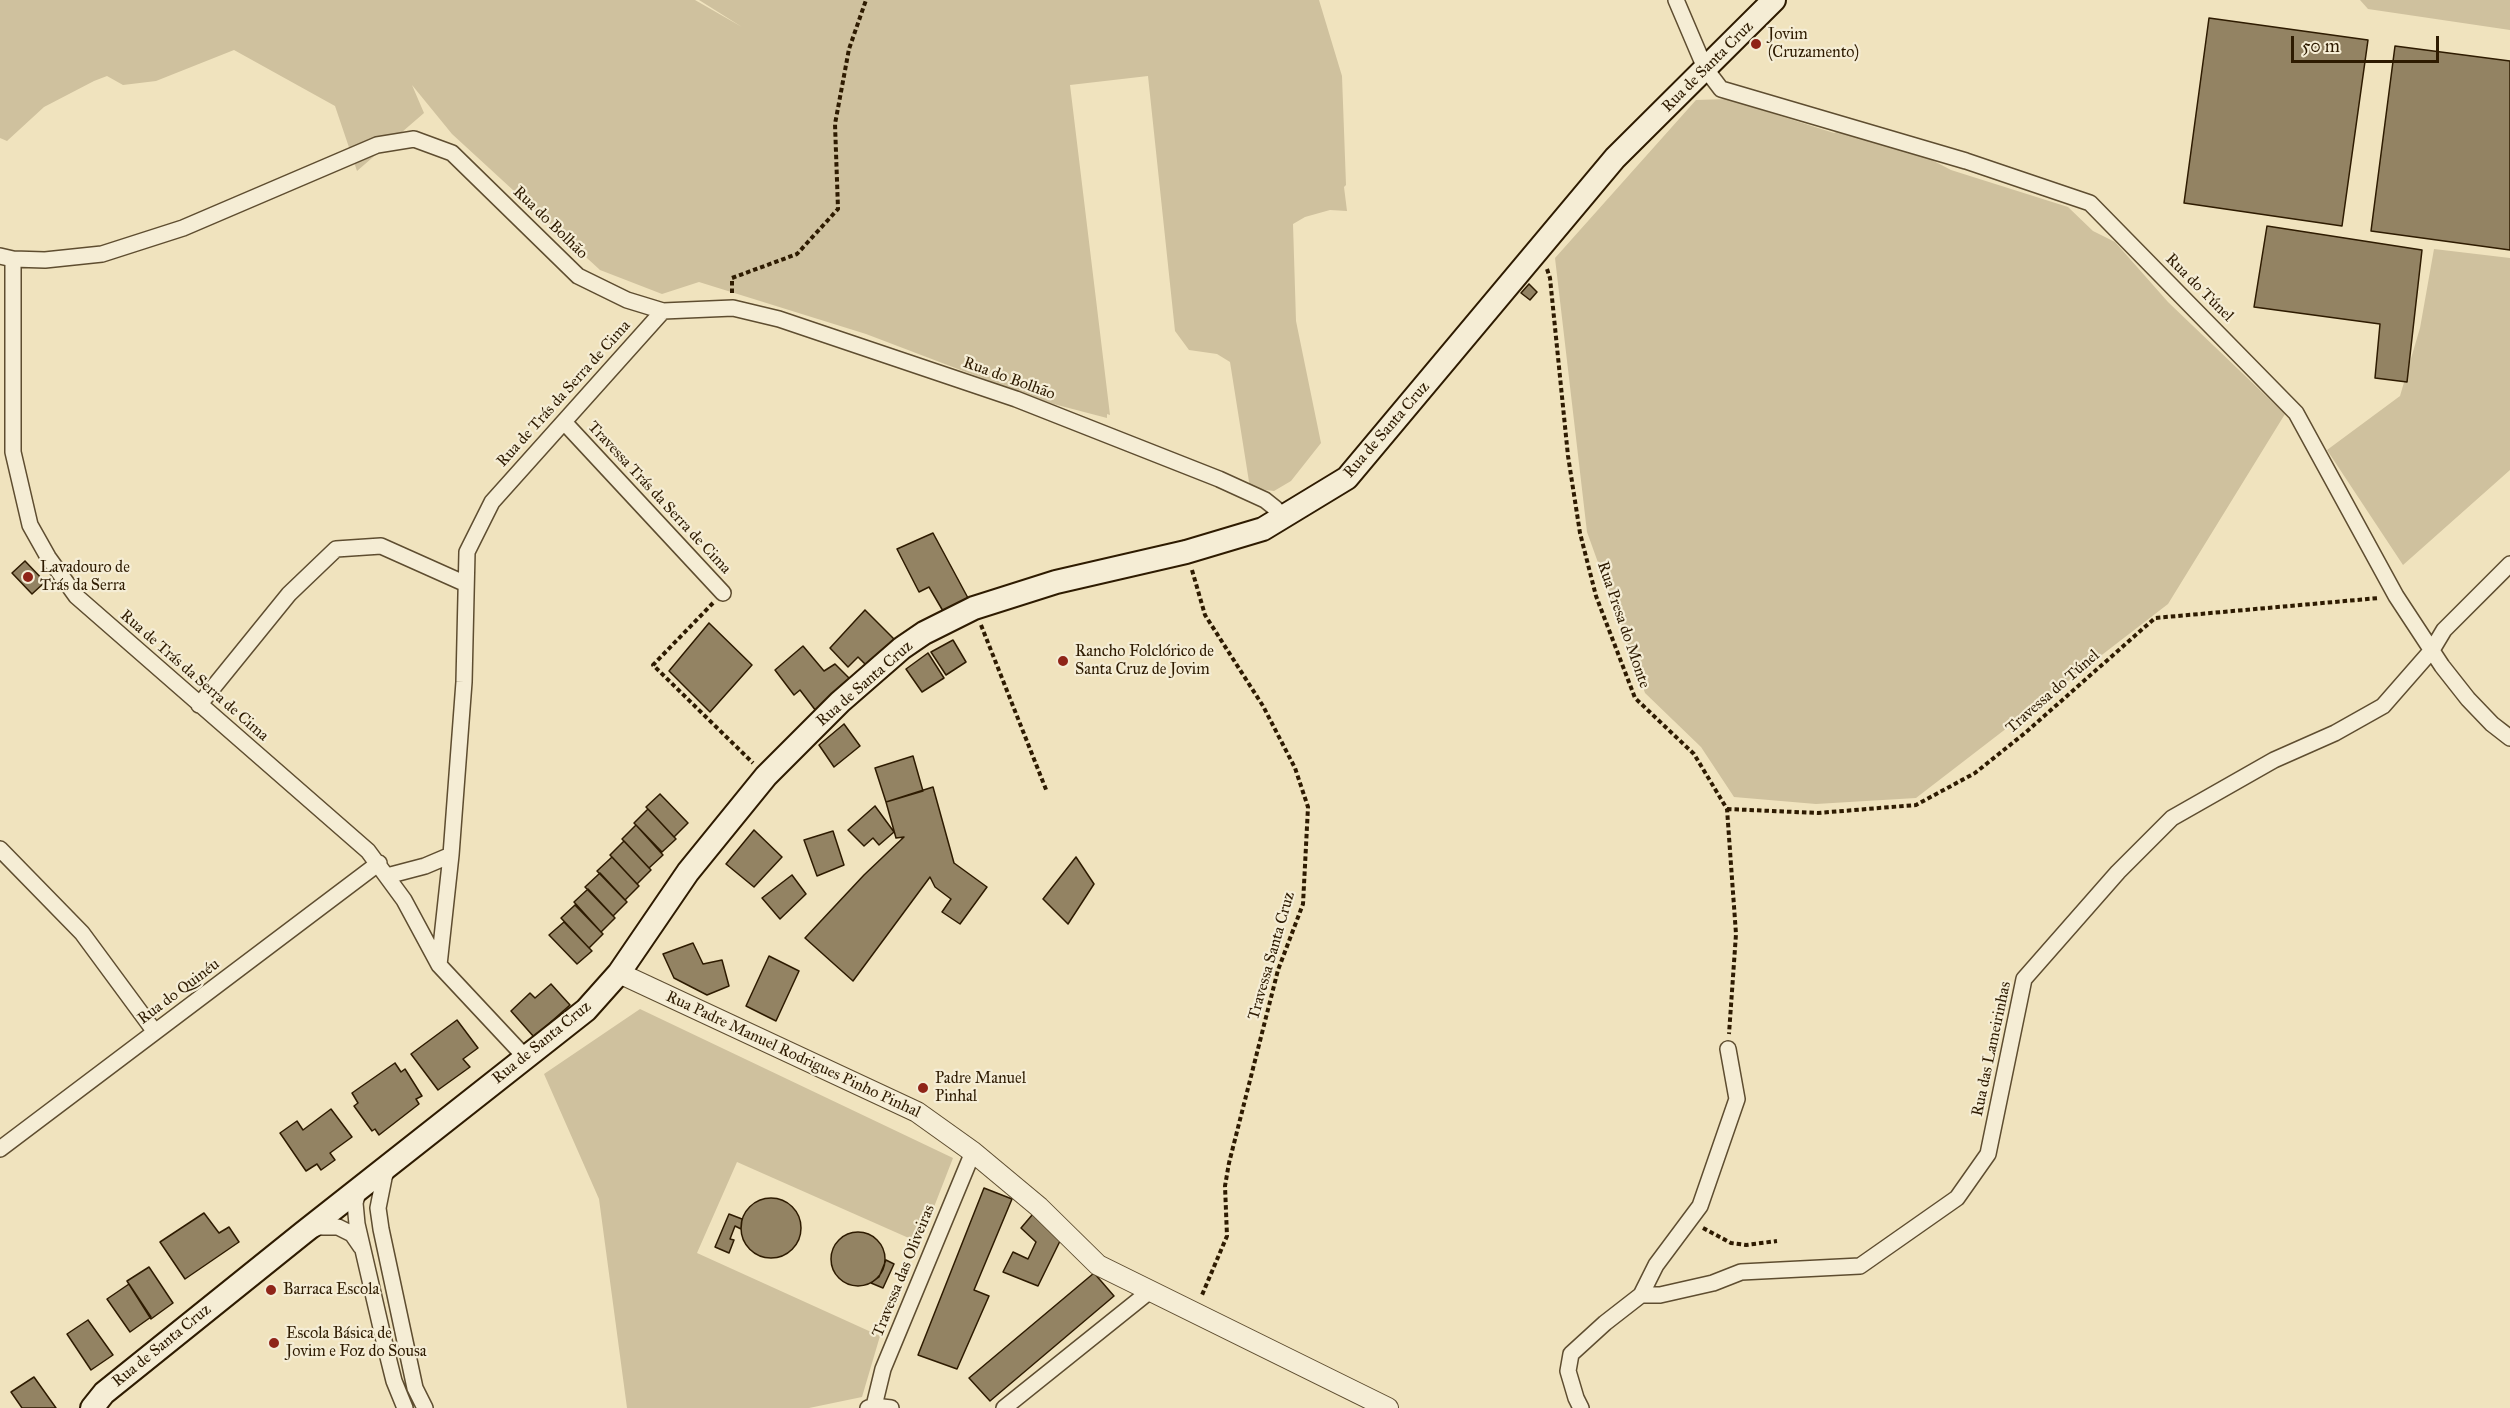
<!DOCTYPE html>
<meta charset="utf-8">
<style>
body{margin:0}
#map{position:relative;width:2510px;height:1408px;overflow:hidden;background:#f0e3be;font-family:"IM FELL Great Primer",serif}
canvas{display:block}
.scale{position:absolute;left:2291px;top:36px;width:148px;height:27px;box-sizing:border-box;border:3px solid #2e1b01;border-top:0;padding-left:8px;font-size:18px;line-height:21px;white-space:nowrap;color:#2e1b01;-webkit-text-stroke:4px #f5edd5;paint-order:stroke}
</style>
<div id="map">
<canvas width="2510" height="1408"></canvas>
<div class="scale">50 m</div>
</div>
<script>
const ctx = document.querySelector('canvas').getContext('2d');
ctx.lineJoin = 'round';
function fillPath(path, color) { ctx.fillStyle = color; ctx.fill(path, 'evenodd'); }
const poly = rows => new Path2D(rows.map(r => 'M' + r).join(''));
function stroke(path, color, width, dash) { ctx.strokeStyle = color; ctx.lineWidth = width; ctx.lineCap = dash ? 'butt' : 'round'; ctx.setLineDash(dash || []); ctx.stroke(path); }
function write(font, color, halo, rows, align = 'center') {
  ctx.font = font + ' "IM FELL Great Primer",serif'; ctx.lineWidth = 4.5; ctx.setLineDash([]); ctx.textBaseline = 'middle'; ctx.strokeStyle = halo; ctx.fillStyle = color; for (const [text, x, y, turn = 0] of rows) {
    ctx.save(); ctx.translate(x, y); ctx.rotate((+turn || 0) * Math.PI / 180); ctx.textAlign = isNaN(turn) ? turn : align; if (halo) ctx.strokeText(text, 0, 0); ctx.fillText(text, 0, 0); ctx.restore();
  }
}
const green = poly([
 [0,0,695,0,742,27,699,0,1319,0,1342,76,1346,185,1344,187,1347,211,1330,210,1305,217,1293,224,1296,321,1321,443,1291,481,1274,491,1250,488,1230,362,1217,354,1189,350,1175,331,1148,76,1070,85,1110,415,1107,414,1107,418,1042,401,866,334,699,282,662,294,600,270,452,134,412,85,424,113,357,171,335,106,234,50,156,81,123,85,107,76,94,81,44,107,7,141,0,138],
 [2360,0,2510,0,2510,30,2368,9],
 [1727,99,1834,133,1849,125,1905,146,1951,170,2068,207,2093,231,2115,242,2168,302,2285,414,2168,604,1916,798,1816,804,1734,797,1701,747,1645,693,1587,532,1555,258,1696,100],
 [2434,249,2510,258,2510,470,2403,565,2327,450,2400,396,2420,328],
 [640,1009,953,1158,920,1243,737,1162,697,1253,880,1336,862,1397,809,1408,627,1408,599,1199,544,1074]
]);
const building = poly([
 [2209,18,2368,40,2342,226,2184,203,2209,18],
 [2395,46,2510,61,2510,250,2371,231,2395,46],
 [2267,226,2422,250,2407,382,2375,378,2380,324,2254,307,2267,226],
 [1529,284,1537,292,1530,300,1521,293,1529,284],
 [933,533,968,598,943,611,929,587,919,592,897,549,933,533],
 [25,561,45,582,32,594,12,573,25,561],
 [865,610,894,639,867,666,858,657,848,667,830,648,865,610],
 [709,623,752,665,710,712,669,671,709,623],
 [953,640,966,662,946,675,931,652,953,640],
 [803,646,824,671,835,664,851,680,816,711,800,690,794,695,775,670,803,646],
 [928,653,944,678,922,692,906,669,928,653],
 [844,724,860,746,834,767,819,745,844,724],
 [913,756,923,791,886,802,875,768,913,756],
 [933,787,954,863,987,887,960,924,942,912,951,899,935,887,930,877,853,981,805,938,864,875,904,837,896,838,886,802,933,787],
 [660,794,688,823,674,837,646,807,660,794],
 [875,806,894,832,879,845,873,838,864,846,848,830,875,806],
 [648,809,676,839,662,852,634,823,648,809],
 [636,825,663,855,649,868,622,839,636,825],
 [754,830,782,857,754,887,726,864,754,830],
 [833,831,844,865,817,876,804,840,833,831],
 [624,841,651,870,637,884,610,855,624,841],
 [612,857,639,886,625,900,597,871,612,857],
 [1076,857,1094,884,1068,924,1043,899,1076,857],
 [600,873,627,902,613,916,585,887,600,873],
 [792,875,806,894,780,919,762,898,792,875],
 [588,889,615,918,601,932,574,902,588,889],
 [575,905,603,934,589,948,561,918,575,905],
 [564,922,592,951,577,964,549,935,564,922],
 [693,943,703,964,722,960,729,986,707,995,674,978,663,954,693,943],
 [769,956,799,971,776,1021,746,1006,769,956],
 [551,984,570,1005,534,1037,511,1011,530,993,535,998,551,984],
 [457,1020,478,1048,463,1059,470,1067,438,1090,411,1054,457,1020],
 [395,1063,401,1072,405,1069,422,1096,416,1099,419,1104,379,1135,375,1129,372,1131,354,1106,358,1103,352,1093,395,1063],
 [331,1109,352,1137,330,1153,335,1160,321,1170,317,1164,306,1171,280,1133,297,1121,303,1130,331,1109],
 [984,1188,1012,1199,974,1290,989,1296,957,1369,918,1355,984,1188],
 '741 1228a30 30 0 1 1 60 0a30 30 0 1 1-60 0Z',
 [1038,1208,1062,1237,1038,1286,1003,1272,1013,1252,1028,1259,1036,1242,1021,1228,1038,1208],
 [204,1213,219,1233,229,1227,239,1242,185,1279,160,1242,204,1213],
 [729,1214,742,1219,741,1229,735,1226,730,1239,734,1240,729,1253,715,1247,729,1214],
 '831 1259a27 27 0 1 1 54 0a27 27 0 1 1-54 0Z',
 [886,1260,894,1264,883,1288,871,1283,879,1277,886,1260],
 [149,1267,173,1303,151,1319,127,1281,149,1267],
 [1094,1273,1114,1296,990,1401,969,1378,1094,1273],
 [129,1284,151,1317,130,1332,107,1299,129,1284],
 [88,1320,113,1355,91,1370,67,1334,88,1320],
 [34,1377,56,1408,22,1408,11,1392,34,1377]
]);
const path = poly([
 [1547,269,1550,278,1568,456,1580,533,1596,596,1635,698,1694,754,1727,809,1736,934,1729,1034],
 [732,293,732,278,797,254,838,209,835,124,849,49,866,0],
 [1192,570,1205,615,1263,706,1295,768,1308,807,1303,904,1278,970,1229,1163,1225,1186,1227,1236,1202,1295],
 [713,603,653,665,753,763],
 [981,625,1047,792],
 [1727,809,1818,813,1916,805,1975,773,2025,733,2155,618,2379,598],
 [1703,1228,1731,1243,1746,1245,1777,1241]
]);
const minor = poly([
 [1676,0,1705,68,1721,89,1966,161,2090,203,2296,413,2396,596,2442,666,2468,699,2492,724,2510,738],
 [0,256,13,259,45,260,102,254,183,228,377,145,414,139,452,153,578,276,627,300,663,311,733,308,779,319,1016,399,1219,479,1265,500,1275,508,1282,518],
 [13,259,13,452,30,525,48,557,76,596,368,851,404,900,439,965,526,1058],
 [564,422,723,593],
 [199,705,289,594,336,549,381,546,466,584],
 [0,849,82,933,155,1032],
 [387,876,425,866,451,855],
 [439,965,451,855,464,682,467,552,492,502,663,311],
 [0,1149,379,863],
 [388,1166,384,1178,378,1208,381,1229,415,1388,425,1408],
 [359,1189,355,1203,357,1224,385,1345,394,1381,405,1408],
 [310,1231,319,1227,338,1227,352,1234,361,1247],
 [1641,1295,1660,1295,1713,1283,1741,1272,1860,1266,1957,1198,1988,1154,2024,979,2118,872,2172,818,2274,760,2335,733,2383,706,2432,650,2444,630,2510,564],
 [874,1406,883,1369,973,1152],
 [868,1408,874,1406,891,1408],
 [1004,1408,1150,1291],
 [1581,1408,1576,1398,1568,1371,1571,1354,1605,1323,1641,1295,1656,1265,1700,1206,1737,1099,1728,1049]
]);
const tertiary = poly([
 [619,973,917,1112,973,1152,1039,1207,1098,1265,1388,1408]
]);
const secondary = poly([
 [92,1408,104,1393,303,1233,586,1010,619,973,688,872,766,776,840,702,902,648,924,633,974,608,1056,582,1186,552,1263,529,1347,478,1615,158,1774,0]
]);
const markers = [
 [1756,44,6,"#8f2418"],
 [28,577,6,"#8f2418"],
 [1063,661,6,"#8f2418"],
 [923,1088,6,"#8f2418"],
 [271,1290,6,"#8f2418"],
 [274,1343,6,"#8f2418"]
];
const poiNames = [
 ["Jovim",1768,35],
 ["(Cruzamento)",1768,53],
 ["Lavadouro de",40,568],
 ["Trás da Serra",40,586],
 ["Rancho Folclórico de",1075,652],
 ["Santa Cruz de Jovim",1075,670],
 ["Padre Manuel",935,1079],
 ["Pinhal",935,1097],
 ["Barraca Escola",283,1290],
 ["Escola Básica de",286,1334],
 ["Jovim e Foz do Sousa",286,1352]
];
const streetNames = [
 ["Rua de Santa Cruz",1708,67,-45],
 ["Rua do Bolhão",550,223,44],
 ["Rua do Túnel",2199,288,45],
 ["Rua do Bolhão",1009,379,20],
 ["Rua de Trás da Serra de Cima",564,394,-48],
 ["Rua de Santa Cruz",1387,430,-49],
 ["Travessa Trás da Serra de Cima",659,498,47],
 ["Rua Presa do Monte",1623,625,71],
 ["Rua de Trás da Serra de Cima",194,676,41],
 ["Rua de Santa Cruz",865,684,-41],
 ["Travessa do Túnel",2053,692,-41],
 ["Travessa Santa Cruz",1272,956,-74],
 ["Rua do Quinéu",179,992,-37],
 ["Rua de Santa Cruz",542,1043,-39],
 ["Rua das Lameirinhas",1992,1049,-78],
 ["Rua Padre Manuel Rodrigues Pinho Pinhal",793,1055,25],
 ["Travessa das Oliveiras",904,1271,-68],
 ["Rua de Santa Cruz",162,1346,-39]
];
fillPath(green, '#cfc19e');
fillPath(building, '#938363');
stroke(building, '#2e1b01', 1.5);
stroke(minor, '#5e4d30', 18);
stroke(tertiary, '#5e4d30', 22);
stroke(secondary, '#2e1b01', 26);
stroke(path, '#2e1b01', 4, [4.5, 3]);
stroke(minor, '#f5edd5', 15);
stroke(tertiary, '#f5edd5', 20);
stroke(secondary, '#f5edd5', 22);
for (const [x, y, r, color] of markers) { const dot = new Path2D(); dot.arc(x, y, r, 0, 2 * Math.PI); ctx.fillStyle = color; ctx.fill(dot); stroke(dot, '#f5edd5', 2); }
write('16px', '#2e1b01', '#f5edd5', poiNames, 'left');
write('16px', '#2e1b01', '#f5edd5', streetNames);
</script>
